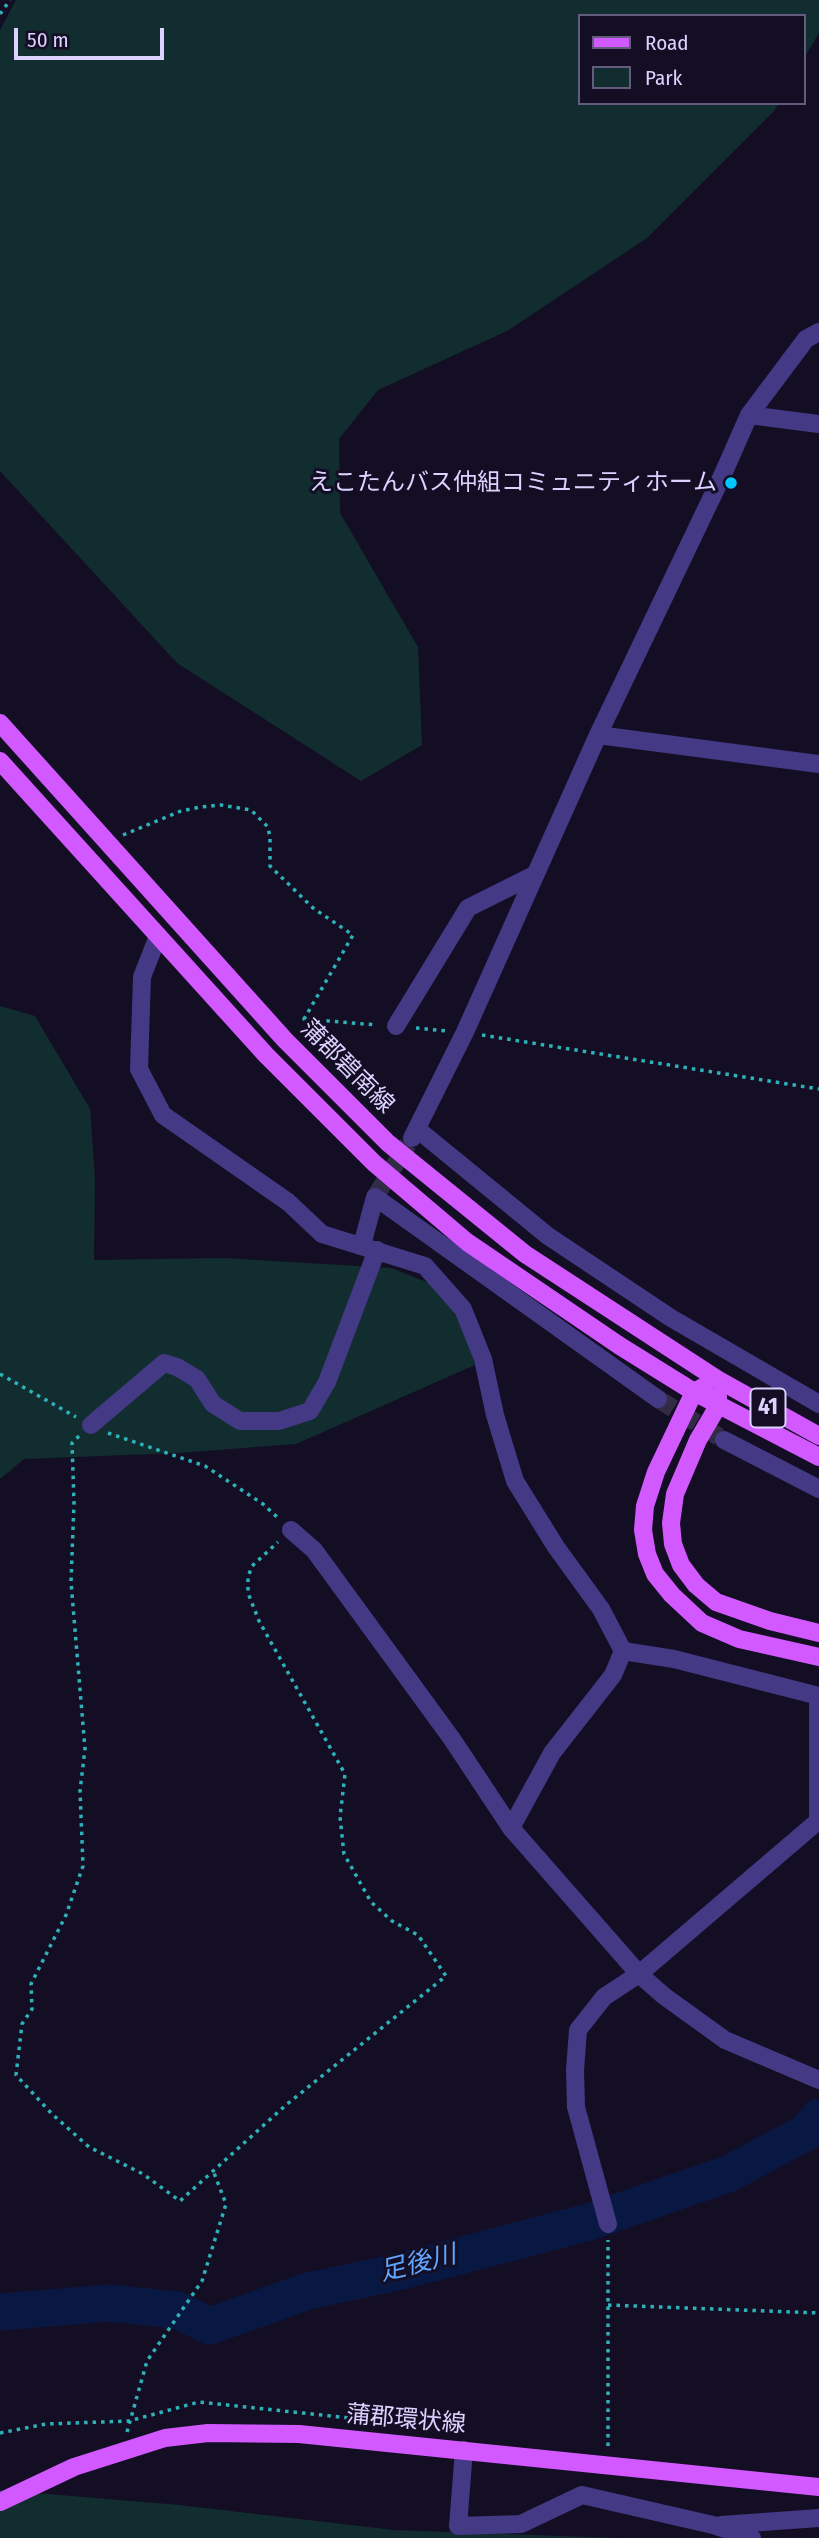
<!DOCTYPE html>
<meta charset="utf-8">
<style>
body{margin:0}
#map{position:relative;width:819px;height:2538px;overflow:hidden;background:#140e25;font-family:"Fira Sans Condensed",sans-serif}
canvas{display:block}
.legend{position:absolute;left:578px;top:14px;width:228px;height:91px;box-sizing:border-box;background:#140e25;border:2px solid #645c7c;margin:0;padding:9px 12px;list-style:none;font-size:21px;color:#dcd2ff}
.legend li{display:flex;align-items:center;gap:14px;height:35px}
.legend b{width:35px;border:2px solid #645c7c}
.scale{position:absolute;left:14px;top:28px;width:150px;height:32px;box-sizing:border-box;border:4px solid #dcd2ff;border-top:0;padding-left:9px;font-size:21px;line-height:24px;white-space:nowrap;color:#dcd2ff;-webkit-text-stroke:5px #140e25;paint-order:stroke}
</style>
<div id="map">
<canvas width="819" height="2538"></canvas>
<ul class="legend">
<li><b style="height:9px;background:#d259ff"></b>Road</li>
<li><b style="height:19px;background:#112d2f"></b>Park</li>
</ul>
<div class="scale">50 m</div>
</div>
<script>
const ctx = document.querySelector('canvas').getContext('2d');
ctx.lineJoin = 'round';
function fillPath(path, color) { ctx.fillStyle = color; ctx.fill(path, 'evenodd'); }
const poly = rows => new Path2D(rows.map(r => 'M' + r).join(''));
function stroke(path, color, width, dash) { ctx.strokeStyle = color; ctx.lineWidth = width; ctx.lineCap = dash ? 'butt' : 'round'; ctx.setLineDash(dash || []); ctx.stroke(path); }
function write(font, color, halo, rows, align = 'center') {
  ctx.font = font + ' "Fira Sans Condensed","Noto Sans JP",sans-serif'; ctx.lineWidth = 6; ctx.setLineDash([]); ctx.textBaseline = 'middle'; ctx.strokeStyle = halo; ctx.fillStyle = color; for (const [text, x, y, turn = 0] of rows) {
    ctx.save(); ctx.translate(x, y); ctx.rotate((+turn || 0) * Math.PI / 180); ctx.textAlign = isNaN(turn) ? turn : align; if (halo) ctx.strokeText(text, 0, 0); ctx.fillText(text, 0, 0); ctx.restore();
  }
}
const green = poly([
 [16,0,819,0,819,33,803,60,803,16,579,16,579,103,779,103,774,111,647,238,507,331,378,390,339,439,340,513,418,647,422,745,361,781,177,663,0,471,0,30],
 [0,1006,35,1016,90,1109,95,1179,94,1260,223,1258,391,1268,452,1292,475,1365,296,1444,178,1453,24,1459,0,1479],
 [0,2490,179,2505,394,2530,617,2538,0,2538]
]);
const river = poly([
 [0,2312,109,2303,177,2310,210,2326,308,2291,398,2272,589,2222,728,2174,805,2133,819,2117]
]);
const minorTunnel = poly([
 [375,1197,408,1144],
 [658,1399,724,1440]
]);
const path = poly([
 [0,14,10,0],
 [123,835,181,811,200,807,221,805,251,810,268,827,270,838,270,866,313,908,353,935,304,1019,377,1025],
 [416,1028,447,1031],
 [482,1035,819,1089],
 [0,1374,76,1417],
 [108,1433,205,1466,263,1504,278,1518],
 [79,1436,72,1443,74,1503,71,1582,85,1749,80,1791,83,1866,66,1915,31,1984,32,2009,22,2024,16,2075,52,2114,89,2147,143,2174,180,2201,286,2105,446,1976,418,1935,392,1921,371,1902,344,1854,340,1817,345,1774,259,1621,248,1593,248,1577,252,1566,278,1542],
 [608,2305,819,2313],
 [127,2432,147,2361,202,2281,226,2204,214,2173],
 [0,2433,46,2424,129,2421,199,2402,425,2426],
 [608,2446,608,2240]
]);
const minor = poly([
 [749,415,819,424],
 [598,735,819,764],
 [158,936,142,977,139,1069,163,1115,288,1202,322,1234,425,1266,463,1309,483,1359,495,1415,515,1481,556,1547,601,1609,623,1651,613,1675,552,1753,511,1828],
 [396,1026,468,908,536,874],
 [417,1129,548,1236,671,1318,819,1404],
 [412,1138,465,1032,598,735,723,474,749,415,806,339,819,332],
 [362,1245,375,1197,658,1399],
 [91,1425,164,1363,177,1367,197,1379,213,1404,240,1421,279,1421,310,1411,327,1382,377,1250],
 [724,1440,819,1489],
 [291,1530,314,1550,452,1739,511,1828,639,1974,664,1996,725,2040,819,2080],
 [623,1651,674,1659,819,1696],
 [608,2224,576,2107,575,2070,578,2030,604,1997,639,1974,818,1821,818,1696],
 [464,2450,458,2526,521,2524,582,2495,713,2525,752,2538],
 [721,2525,819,2518]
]);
const major = poly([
 [0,723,285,1040,388,1143,525,1254,717,1379,819,1436],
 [0,761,266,1055,374,1163,467,1242,620,1346,694,1392,819,1457],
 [705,1386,694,1392,656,1472,645,1506,643,1530,647,1554,655,1574,672,1595,702,1623,739,1639,819,1657],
 [718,1396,718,1406,698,1440,675,1494,671,1523,673,1544,681,1565,696,1585,716,1602,770,1621,819,1633],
 [0,2502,74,2467,165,2438,208,2433,299,2434,819,2487]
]);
const markers = [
 [731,483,7,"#00cafd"]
];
const shields = [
 [768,1408,35]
];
const shieldNames = [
 ["41",768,1408]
];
const poiNames = [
 ["えこたんバス仲組コミュニティホーム",717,483]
];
const streetNames = [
 ["蒲郡碧南線",347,1067,45],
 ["蒲郡環状線",406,2420,5]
];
const waterNames = [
 ["足後川",418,2264,-14]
];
fillPath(green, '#112d2f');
stroke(river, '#091843', 37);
stroke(minorTunnel, '#322b46', 18, [18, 9]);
stroke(path, '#2db2b8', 3.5, [3.5, 5]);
stroke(minor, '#433984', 18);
stroke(major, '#d259ff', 18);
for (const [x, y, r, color] of markers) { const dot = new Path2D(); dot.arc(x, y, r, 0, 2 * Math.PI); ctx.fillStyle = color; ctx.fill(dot); stroke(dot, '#140e25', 2.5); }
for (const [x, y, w] of shields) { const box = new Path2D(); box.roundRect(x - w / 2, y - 19.5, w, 39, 5); ctx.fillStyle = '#140e25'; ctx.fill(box); stroke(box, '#dcd2ff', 2); }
write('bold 23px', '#dcd2ff', null, shieldNames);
write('24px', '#dcd2ff', '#140e25', poiNames, 'right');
write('24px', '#dcd2ff', '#140e25', streetNames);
write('italic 26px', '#60a5ff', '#140e25', waterNames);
</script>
